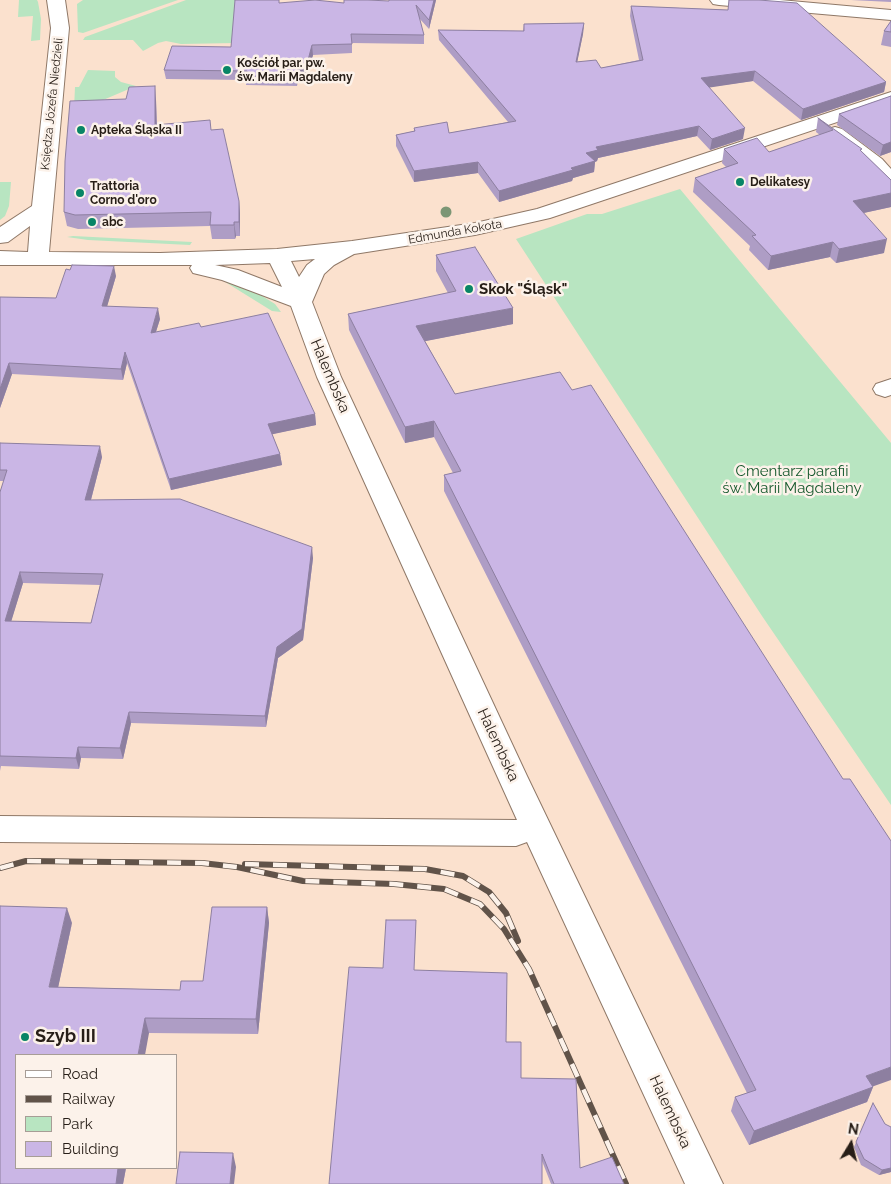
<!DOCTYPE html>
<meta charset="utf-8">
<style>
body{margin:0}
#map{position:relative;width:891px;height:1184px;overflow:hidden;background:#fbe1ce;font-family:Raleway,sans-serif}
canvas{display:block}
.legend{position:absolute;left:15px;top:1054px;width:162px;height:115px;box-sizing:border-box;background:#fcf2ea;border:1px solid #a79d96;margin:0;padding:6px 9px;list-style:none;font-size:15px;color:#271e17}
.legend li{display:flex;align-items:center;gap:10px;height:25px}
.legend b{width:25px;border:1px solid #a79d96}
.north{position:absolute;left:826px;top:1119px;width:50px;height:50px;-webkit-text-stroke:4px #fcf2ea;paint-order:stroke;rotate:9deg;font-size:14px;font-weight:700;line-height:20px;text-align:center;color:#271e17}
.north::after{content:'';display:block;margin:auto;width:18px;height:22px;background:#271e17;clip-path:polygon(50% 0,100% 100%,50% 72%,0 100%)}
</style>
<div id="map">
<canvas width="891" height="1184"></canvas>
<ul class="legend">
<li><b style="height:6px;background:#fff"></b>Road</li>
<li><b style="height:6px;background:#615349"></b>Railway</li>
<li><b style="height:14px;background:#b8e5c1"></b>Park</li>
<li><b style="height:14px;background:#cab6e5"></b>Building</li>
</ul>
<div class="north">N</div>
</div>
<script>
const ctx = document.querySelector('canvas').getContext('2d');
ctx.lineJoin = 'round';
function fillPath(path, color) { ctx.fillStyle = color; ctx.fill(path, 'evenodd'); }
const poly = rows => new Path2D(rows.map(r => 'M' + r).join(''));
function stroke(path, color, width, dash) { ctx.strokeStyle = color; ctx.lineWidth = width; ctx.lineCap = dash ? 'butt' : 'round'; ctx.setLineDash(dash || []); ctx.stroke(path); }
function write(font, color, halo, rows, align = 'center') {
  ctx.font = font + ' Raleway,sans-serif'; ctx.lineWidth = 5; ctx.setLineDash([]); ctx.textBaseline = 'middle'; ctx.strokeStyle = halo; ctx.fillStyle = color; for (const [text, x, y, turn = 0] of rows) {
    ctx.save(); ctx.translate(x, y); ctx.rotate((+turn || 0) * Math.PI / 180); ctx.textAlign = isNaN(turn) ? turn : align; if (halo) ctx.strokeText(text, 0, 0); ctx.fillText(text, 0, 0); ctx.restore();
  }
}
const green = poly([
 [19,0,37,0,38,2,41,19,40,40,31,41,33,16,18,17],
 [83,0,178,0,83,33,78,32,77,4],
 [186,0,236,0,236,43,181,44,166,41,158,43,143,51,133,40,83,40,85,37],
 [88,70,115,71,115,77,121,82,136,86,89,106,74,109,75,87,79,87],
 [0,182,11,182,9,206,5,216,0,220],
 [680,189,891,443,891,805,762,616,516,239,587,214,602,214],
 [73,236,192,242,190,245,88,240,67,237],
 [222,280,251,289,275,304,281,312,272,311]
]);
const minor = poly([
 [47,0,65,0,69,28,49,252,160,253,277,249,352,241,475,223,537,209,891,92,891,104,550,218,475,235,354,254,334,265,324,274,312,302,341,377,527,776,723,1184,685,1184,527,842,516,846,0,842,0,816,517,820,317,377,291,306,222,280,193,273,190,268,192,265,0,265,0,251,28,252,30,226,8,242,0,243,0,227,32,206,51,28,47,0],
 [315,259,307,265,299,277,291,261,315,259],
 [270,263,282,287,238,270,215,265,270,263],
 [710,0,780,0,891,10,891,20,719,5,713,4,710,0],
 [835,127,842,129,882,159,891,169,891,187,884,185,868,167,828,137,825,133,828,129,835,127],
 [891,379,891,395,885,397,876,394,873,389,876,384,891,379]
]);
const rail = poly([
 [245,864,425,869,463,876,489,892,506,913,518,941],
 [0,868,26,861,202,863,237,867,303,881,394,884,444,889,480,904,504,929,529,969,626,1184]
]);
const trees = [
 [446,212]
];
const wall = poly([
 [389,0,436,0,429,29,419,18,424,35,424,44,352,43,352,53,313,55,308,73,298,76,297,86,246,85,246,80,166,79,164,70,231,47,280,3,344,3,389,1],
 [729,0,886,82,884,92,801,120,753,81,709,87,743,139,710,150,697,136,598,158,597,161,595,162,594,172,573,178,572,181,499,202,478,173,414,182,396,146,396,135,414,131,414,128,449,133,508,122,439,40,438,30,523,31,524,24,584,23,583,34,577,62,601,68,639,60,630,16,631,6,728,10],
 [851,0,891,0,891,2],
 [891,21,891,47,881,45,884,31],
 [891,96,891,152,880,156,837,125,839,114],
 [156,100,157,125,211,130,239,201,240,214,240,236,236,236,235,239,212,239,210,226,78,229,67,226,64,212],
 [818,118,862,152,891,180,891,207,863,213,884,253,836,263,830,257,768,270,749,250,750,246,693,192,695,178,726,167,722,163,724,149,769,152,820,135,816,132],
 [436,255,513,324,425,341,455,394,873,1087,867,1102,749,1145,731,1111,735,1097,747,1093,444,491,444,475,453,473,434,437,405,443,349,330,348,314,448,293,436,271],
 [116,276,107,306,160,319,156,332,201,327,315,414,316,425,272,434,280,454,282,465,171,490,127,363,123,380,12,374,0,408,0,297,56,298],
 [0,443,102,457,91,500,313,558,303,640,278,658,266,727,131,723,123,759,81,758,79,769,1,766,0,771,0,492,4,481,0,481],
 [23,583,100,585,91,623,11,621],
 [267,907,269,923,258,1034,149,1033,16,1168,126,1168,123,1184,0,1184,72,923,58,987,180,990,203,981],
 [415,970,506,1042,521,1078,580,1168,624,1184,551,1184,542,1161],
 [873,1103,885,1124,891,1172,879,1175,861,1165,854,1147]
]);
const shadedWall = poly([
 [434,0,436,0,429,29,429,20],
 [584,23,583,34,575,73,576,62],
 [312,45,313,55,308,73,298,76,297,86,296,77,298,67],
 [755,71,753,81,700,89,701,78],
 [886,82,884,92,801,120,803,109],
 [155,86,156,100,157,138,155,125],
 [699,126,697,136,598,158,597,161,595,162,594,172,573,178,572,181,499,202,499,191,571,168,586,153,596,147],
 [745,128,743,139,710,150,712,139],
 [891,142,891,152,880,156,883,145],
 [478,162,478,173,414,182,414,171],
 [891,193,891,207,850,216,853,201],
 [239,201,240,214,240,236,239,222],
 [234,222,236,236,235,239,234,225],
 [887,239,884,253,836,263,839,249],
 [833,242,830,257,768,270,771,256],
 [114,266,116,276,104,317,102,306],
 [158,308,160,319,152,344,151,333],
 [513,308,513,324,416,343,416,326],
 [125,352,127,363,123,380,121,369],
 [9,363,12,374,0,408,0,389],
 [315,414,316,425,269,435,268,424],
 [434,421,434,437,405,443,405,427],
 [100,446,102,457,88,511,85,500],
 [280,454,282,465,171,490,169,479],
 [312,547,313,558,303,640,278,658,266,727,265,716,277,647],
 [20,572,23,583,8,632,5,621],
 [129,712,131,723,123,759,120,748],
 [78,747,81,758,79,769,76,758],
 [267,907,269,923,258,1034,256,1019],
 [67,908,72,923,55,1002,49,987],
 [145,1018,149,1033,145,1055,138,1055],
 [891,1067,891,1080,860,1091,866,1076],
 [873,1087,867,1102,749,1145,754,1131],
 [233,1153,236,1167,234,1184,230,1184],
 [118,1168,126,1168,123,1184,116,1184],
 [891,1168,891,1172,879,1175,882,1170]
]);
const building = poly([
 [235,0,279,0,279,3,315,0,344,3,344,0,368,0,389,1,389,0,434,0,429,20,416,5,424,35,351,34,352,44,312,45,307,64,298,67,296,77,245,76,247,71,164,70,172,46,231,47,235,0],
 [729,0,759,0,797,3,886,82,803,109,755,71,701,78,745,128,712,139,699,126,596,147,598,150,586,153,595,161,571,168,573,170,499,191,478,162,414,171,396,135,415,131,414,128,447,122,449,133,516,121,438,30,524,31,524,24,584,23,576,62,596,60,601,68,643,60,631,6,728,10,729,0],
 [891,21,891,32,884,31,891,21],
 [155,86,155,125,210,120,211,130,223,129,239,201,239,222,234,222,234,225,210,225,211,212,75,215,64,212,65,161,70,101,126,99,129,87,155,86],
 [891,96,891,142,883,145,839,114,891,96],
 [818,118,862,149,860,150,891,180,891,193,853,201,887,239,839,249,833,242,771,256,752,236,756,235,695,178,738,163,724,149,757,138,769,152,833,130,818,118],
 [475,247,513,308,416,326,455,394,560,372,572,390,591,385,843,779,850,779,891,841,891,1067,866,1076,873,1087,754,1131,735,1097,756,1090,444,475,461,471,434,421,405,427,348,314,456,291,436,255,475,247],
 [72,265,114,266,102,306,158,308,151,333,199,323,201,327,268,313,315,414,268,424,280,454,169,479,125,352,121,369,9,363,0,389,0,297,56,298,66,269,70,270,72,265],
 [0,443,100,446,85,500,180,499,312,547,302,629,277,647,265,716,129,712,120,748,78,747,76,758,0,756,0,492,7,470,0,470,0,443],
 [20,572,103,574,91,623,5,621,20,572],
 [0,906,67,908,49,987,180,990,181,981,203,981,212,907,267,907,256,1019,145,1018,138,1055,16,1055,16,1168,118,1168,116,1184,0,1184,0,906],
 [386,920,416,920,414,970,507,973,506,1042,521,1042,521,1078,576,1079,580,1168,612,1157,624,1184,554,1184,542,1154,542,1184,329,1184,349,967,383,968,386,920],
 [873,1103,885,1124,891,1127,891,1168,882,1170,864,1159,856,1142,873,1103],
 [180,1152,233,1153,230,1184,176,1184,180,1152]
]);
const markers = [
 [227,70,5,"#098566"],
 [81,130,5,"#098566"],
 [740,182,5,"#098566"],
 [80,193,5,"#098566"],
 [92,222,5,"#098566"],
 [469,289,5,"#098566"],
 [25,1037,5,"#098566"]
];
const farPoinames = [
 ["Kościół par. pw.",237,63],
 ["św. Marii Magdaleny",237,77],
 ["Apteka Śląska II",91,130],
 ["Delikatesy",750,182],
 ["Trattoria",90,186],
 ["Corno d'oro",90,200],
 ["abc",102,222]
];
const farStreetnames = [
 ["Księdza Józefa Niedzieli",52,104,-84],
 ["Edmunda Kokota",455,232,-10]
];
const poiNames = [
 ["Skok \"Śląsk\"",479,289]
];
const streetNames = [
 ["Halembska",330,376,67],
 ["Halembska",498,745,65],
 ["Halembska",670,1112,65]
];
const parkNames = [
 ["Cmentarz parafii",792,471],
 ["św. Marii Magdaleny",792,488]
];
const nearPoinames = [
 ["Szyb III",35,1037]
];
fillPath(green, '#b8e5c1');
stroke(minor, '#8f7867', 2);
fillPath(minor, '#fff');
stroke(rail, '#615349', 6);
stroke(rail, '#fcf2ea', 4.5, [14]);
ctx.fillStyle = '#7c9675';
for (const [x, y] of trees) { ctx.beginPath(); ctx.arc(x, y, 5.5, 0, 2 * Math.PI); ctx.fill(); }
fillPath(wall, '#ae9dc5');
fillPath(shadedWall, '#8d7fa0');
fillPath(building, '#cab6e5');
stroke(building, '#8d7fa0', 1);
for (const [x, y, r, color] of markers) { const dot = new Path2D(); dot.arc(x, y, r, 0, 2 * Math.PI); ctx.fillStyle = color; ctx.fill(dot); stroke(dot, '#fcf2ea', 2); }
write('bold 12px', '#271e17', '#fcf2ea', farPoinames, 'left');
write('12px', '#271e17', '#fcf2ea', farStreetnames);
write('bold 15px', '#271e17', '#fcf2ea', poiNames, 'left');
write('15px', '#271e17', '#fcf2ea', streetNames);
write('15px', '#15582c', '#fcf2ea', parkNames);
write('bold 18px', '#271e17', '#fcf2ea', nearPoinames, 'left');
</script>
